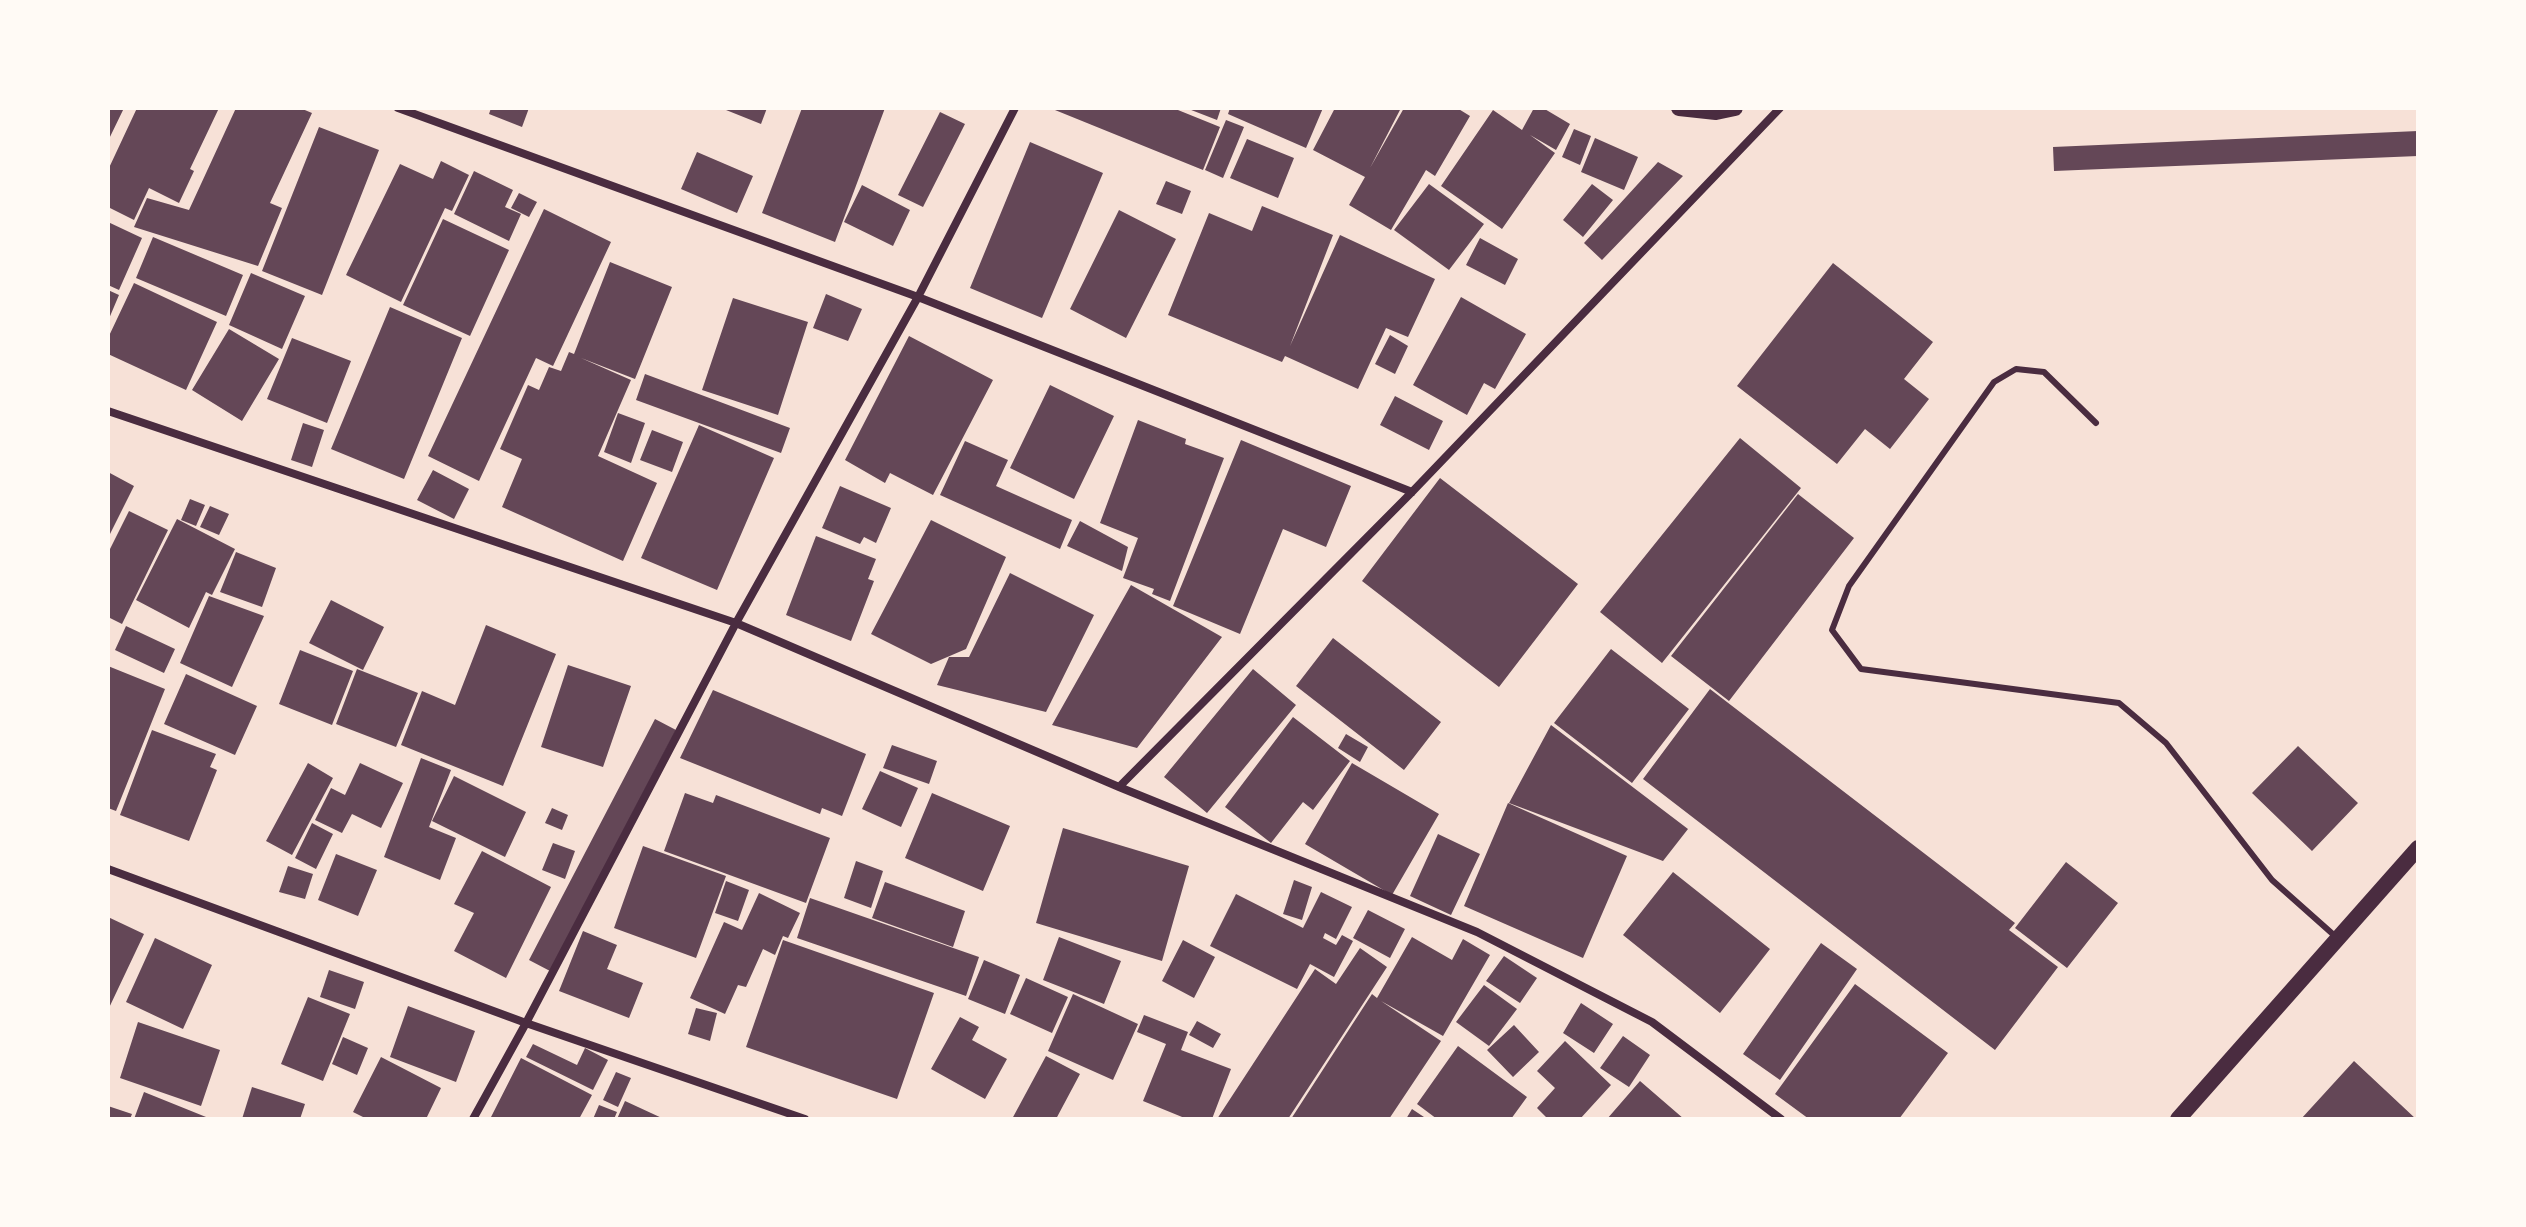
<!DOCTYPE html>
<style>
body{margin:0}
#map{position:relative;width:2526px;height:1227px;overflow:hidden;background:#f7e1d7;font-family:Inter,sans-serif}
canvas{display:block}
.frame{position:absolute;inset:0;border:110px solid #fffaf5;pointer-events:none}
</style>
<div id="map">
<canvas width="2526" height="1227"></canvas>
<div class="frame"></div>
</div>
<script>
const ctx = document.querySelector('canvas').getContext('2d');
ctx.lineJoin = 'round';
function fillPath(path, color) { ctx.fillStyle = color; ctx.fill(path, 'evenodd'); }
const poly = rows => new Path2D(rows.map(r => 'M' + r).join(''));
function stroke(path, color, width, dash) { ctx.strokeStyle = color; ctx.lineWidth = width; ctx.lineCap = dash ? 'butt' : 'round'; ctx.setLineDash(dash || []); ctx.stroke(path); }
const building = poly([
 [108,108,124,108,108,141],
 [137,108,219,108,190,169,194,171,179,203,149,188,134,220,108,207,108,170],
 [236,108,300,108,312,113,270,203,282,208,258,266,134,227,147,198,189,210],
 [491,108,529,108,522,127,489,114],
 [721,108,767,108,761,124],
 [802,108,885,108,835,242,762,213],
 [1050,108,1173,108,1220,127,1203,170],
 [1186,108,1221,108,1217,120],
 [1230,108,1323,108,1306,148,1228,114],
 [1335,108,1401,108,1370,168,1404,108,1457,108,1470,116,1435,176,1426,170,1391,230,1349,205,1365,177,1313,150],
 [1534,108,1543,108,1570,124,1556,150,1530,135,1555,153,1502,229,1441,186,1493,110,1522,130],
 [940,112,965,124,923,207,898,195],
 [1226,120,1244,127,1223,178,1205,170],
 [319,127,379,150,322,295,262,271],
 [1574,129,1591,136,1580,165,1562,157],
 [2418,131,2418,156,2054,171,2053,147],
 [1595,138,1638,157,1624,190,1581,172],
 [1247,139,1294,158,1278,198,1230,178],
 [1030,142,1103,173,1042,318,970,288],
 [697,152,753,176,737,213,681,189],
 [441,161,469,175,452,211,445,208,401,302,346,275,400,164,433,179],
 [1658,162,1683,176,1602,260,1584,243],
 [474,171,513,190,505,207,521,214,509,241,454,214],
 [1166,181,1191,191,1182,214,1156,204],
 [1429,184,1484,224,1449,270,1394,230],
 [1592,184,1613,200,1583,237,1563,220],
 [862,185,910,210,893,246,844,222],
 [519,193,537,202,529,217,511,208],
 [1262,206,1333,235,1290,346,1340,235,1435,279,1408,337,1386,328,1358,389,1285,356,1282,362,1168,315,1209,213,1252,231],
 [544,209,611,242,553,366,536,358,479,481,428,456],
 [1119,210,1176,239,1126,338,1070,309],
 [443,219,509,250,470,336,403,305],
 [108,222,142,238,119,290,108,285],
 [153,237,243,275,226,316,136,278],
 [1480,238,1518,259,1505,285,1466,265],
 [610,262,672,287,635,379,581,358,631,380,598,456,657,483,623,561,502,507,522,459,500,449,528,385,539,390,549,367,561,371,569,352,574,354],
 [1833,263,1933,342,1904,379,1929,399,1890,449,1865,429,1837,464,1737,386],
 [251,273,305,296,282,349,229,325],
 [134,283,217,322,186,390,108,354,108,338],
 [108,290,119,295,108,321],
 [826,294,862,309,848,341,813,328],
 [1461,297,1526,334,1495,389,1484,383,1467,415,1413,385],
 [733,298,808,322,778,415,702,390],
 [390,307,462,338,404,479,331,449],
 [229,329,279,359,242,421,192,390],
 [1390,335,1408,346,1395,374,1375,364],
 [909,336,993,380,933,495,890,473,885,483,845,460],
 [292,338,351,361,327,423,267,399],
 [645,374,790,428,781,453,636,400],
 [1050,385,1114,416,1074,499,1010,468],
 [1395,396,1443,421,1429,450,1380,425],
 [618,413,645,423,631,463,604,452],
 [1138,420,1186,439,1185,444,1224,458,1170,601,1152,594,1154,589,1123,578,1138,538,1100,523],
 [303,423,324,430,312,467,291,460],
 [699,425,774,458,717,590,641,558],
 [652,430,683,442,672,472,640,460],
 [1740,438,1801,488,1662,663,1600,612],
 [1241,440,1351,486,1326,547,1283,529,1240,634,1173,606],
 [965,441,1008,460,996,486,1072,520,1060,549,940,495],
 [433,470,469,489,454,519,417,500],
 [108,472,134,486,108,538],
 [1440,478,1578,584,1499,687,1362,581],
 [840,486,891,508,876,543,864,537,860,544,822,528],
 [1798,494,1854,538,1729,701,1671,656],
 [190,499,205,505,196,526,181,520],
 [210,506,229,514,219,535,200,527],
 [129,511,168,530,122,624,108,617,108,553],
 [177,519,235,549,212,595,206,592,189,628,136,600],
 [931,520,1006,557,966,649,931,664,871,634],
 [1080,521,1128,547,1122,571,1067,546],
 [816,536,876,559,868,579,874,581,851,641,786,615],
 [236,552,276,568,262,607,220,592],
 [1010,573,1094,615,1046,712,937,685,949,657,969,657],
 [1131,585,1222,637,1137,748,1052,725],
 [209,596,264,616,232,687,180,663],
 [331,600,384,627,363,670,309,643],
 [486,625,556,654,503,786,401,745,422,691,455,705],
 [126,626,175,649,164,673,115,650],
 [1333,638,1441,722,1404,770,1296,686],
 [1611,649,1689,709,1632,783,1554,723],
 [300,650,353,671,332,725,279,704],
 [568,665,631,686,603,767,541,747],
 [108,666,165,689,116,811,108,808],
 [357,669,418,693,396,747,336,724],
 [1253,669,1296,705,1207,813,1164,777],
 [186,674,257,706,235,755,164,724],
 [1710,689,2015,923,2009,930,2058,967,1995,1050,1643,779],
 [713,690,866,754,842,816,822,808,820,814,680,758],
 [1293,717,1350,761,1313,810,1303,802,1271,843,1225,807],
 [655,719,676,730,550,971,529,960],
 [1551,725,1688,829,1663,861,1509,803],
 [152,730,216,754,210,767,217,770,189,841,120,815],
 [1346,734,1368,747,1360,762,1338,748],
 [892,745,937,761,929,784,883,768],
 [2298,746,2358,803,2312,851,2252,793],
 [421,758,451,770,429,827,456,838,440,880,384,857],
 [308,763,333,778,292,855,266,841],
 [360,763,403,783,381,828,352,814,342,833,315,820,331,788,345,795],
 [1352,763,1439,814,1392,895,1305,844],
 [880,771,918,788,901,827,862,809],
 [454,776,526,812,505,857,432,821],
 [685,793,713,803,716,795,830,838,806,903,664,851],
 [932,793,1010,826,983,891,905,858],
 [1508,803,1627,856,1583,958,1464,906],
 [552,808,568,815,562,830,545,823],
 [312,823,333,834,316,869,295,858],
 [1063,828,1189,866,1162,961,1036,923],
 [1438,834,1480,854,1451,915,1410,896],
 [553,843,575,851,565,879,542,870],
 [643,846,726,876,696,958,614,928],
 [482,851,551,887,506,978,454,951,474,913,454,904],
 [336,854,377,870,358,916,318,900],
 [856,861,883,871,871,908,844,898],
 [2066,862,2118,903,2067,968,2015,928],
 [288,866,313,874,305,899,279,892],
 [1673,872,1770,949,1720,1013,1623,935],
 [1294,880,1312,887,1302,920,1283,914],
 [726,881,749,890,738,921,715,913],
 [885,882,965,911,953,947,872,918],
 [1321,892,1352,907,1336,939,1325,933,1323,938,1336,945,1342,935,1353,941,1334,977,1310,964,1297,989,1210,946,1236,894,1303,928],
 [759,893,800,913,788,938,783,936,775,955,763,949,746,987,738,985,725,1014,690,998,724,922,742,930],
 [810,898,979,957,966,996,797,938],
 [1368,910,1405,929,1390,958,1353,938],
 [108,917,144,934,108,1010],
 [583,931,617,945,607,969,643,983,629,1018,559,991],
 [1059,937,1121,961,1104,1004,1043,980],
 [1412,937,1452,960,1463,939,1490,955,1443,1036,1381,1001,1441,1041,1389,1119,1291,1119,1372,994,1377,998],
 [155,938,212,965,183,1029,126,1002],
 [783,940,934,993,897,1099,746,1047],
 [1183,940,1215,957,1194,998,1162,981],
 [1821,943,1857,969,1780,1080,1743,1054],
 [1360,948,1387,967,1288,1119,1217,1119,1315,969,1336,984],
 [1504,956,1537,978,1520,1003,1486,981],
 [984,960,1020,975,1005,1014,968,999],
 [329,970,364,982,355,1009,320,997],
 [1026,978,1068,997,1052,1033,1010,1014],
 [1855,984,1948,1053,1899,1119,1809,1119,1775,1094],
 [1484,985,1517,1009,1489,1046,1456,1022],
 [1073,994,1138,1024,1113,1080,1048,1051],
 [308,997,350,1014,323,1081,281,1064],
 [1581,1003,1613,1024,1594,1053,1563,1033],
 [408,1006,475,1031,456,1082,390,1057],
 [696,1008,717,1013,710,1041,688,1034],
 [1144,1015,1188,1032,1181,1050,1231,1069,1212,1119,1187,1119,1143,1101,1166,1044,1137,1032],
 [960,1017,979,1027,972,1040,1007,1059,985,1099,931,1069],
 [1197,1021,1221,1034,1213,1048,1189,1035],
 [138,1022,220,1050,201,1106,120,1078],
 [1514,1025,1539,1052,1513,1077,1487,1050],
 [1623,1036,1650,1055,1629,1087,1600,1068],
 [343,1037,368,1048,357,1075,332,1064],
 [1565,1041,1611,1085,1580,1119,1548,1119,1537,1108,1555,1088,1537,1071],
 [533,1044,577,1065,585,1048,608,1060,593,1090,526,1057],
 [1458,1046,1527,1097,1511,1119,1437,1119,1417,1104],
 [1046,1056,1080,1074,1056,1119,1012,1119],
 [381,1057,441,1088,426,1119,367,1119,353,1112],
 [521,1058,592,1095,579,1119,490,1119],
 [2354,1061,2416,1119,2301,1119],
 [616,1072,631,1078,618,1107,603,1100],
 [1640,1081,1684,1119,1607,1119],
 [252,1087,305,1104,300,1119,242,1119],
 [144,1092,211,1119,134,1119],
 [625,1101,664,1119,617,1119],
 [599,1105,617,1112,614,1119,593,1119],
 [108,1106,132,1114,130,1119,108,1119],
 [1412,1109,1427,1119,1406,1119]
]);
const service = poly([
 [2096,423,2044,372,2016,369,1994,382,1849,586,1832,630,1861,669,2119,703,2166,743,2272,880,2335,936]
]);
const minor = poly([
 [398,108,918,297,1412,492],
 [108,411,736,623,1119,787,1477,932,1652,1022,1781,1119],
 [1119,787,1412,492,1780,108],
 [108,869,526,1023,805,1119],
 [473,1119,526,1023,736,623,918,297,1015,108]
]);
const secondary = poly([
 [1679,108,1716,112,1735,108],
 [2178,1119,2418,848]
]);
fillPath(building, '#644757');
stroke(service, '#4a2c40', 6);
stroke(minor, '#4a2c40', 8);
stroke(secondary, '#4a2c40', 16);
</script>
